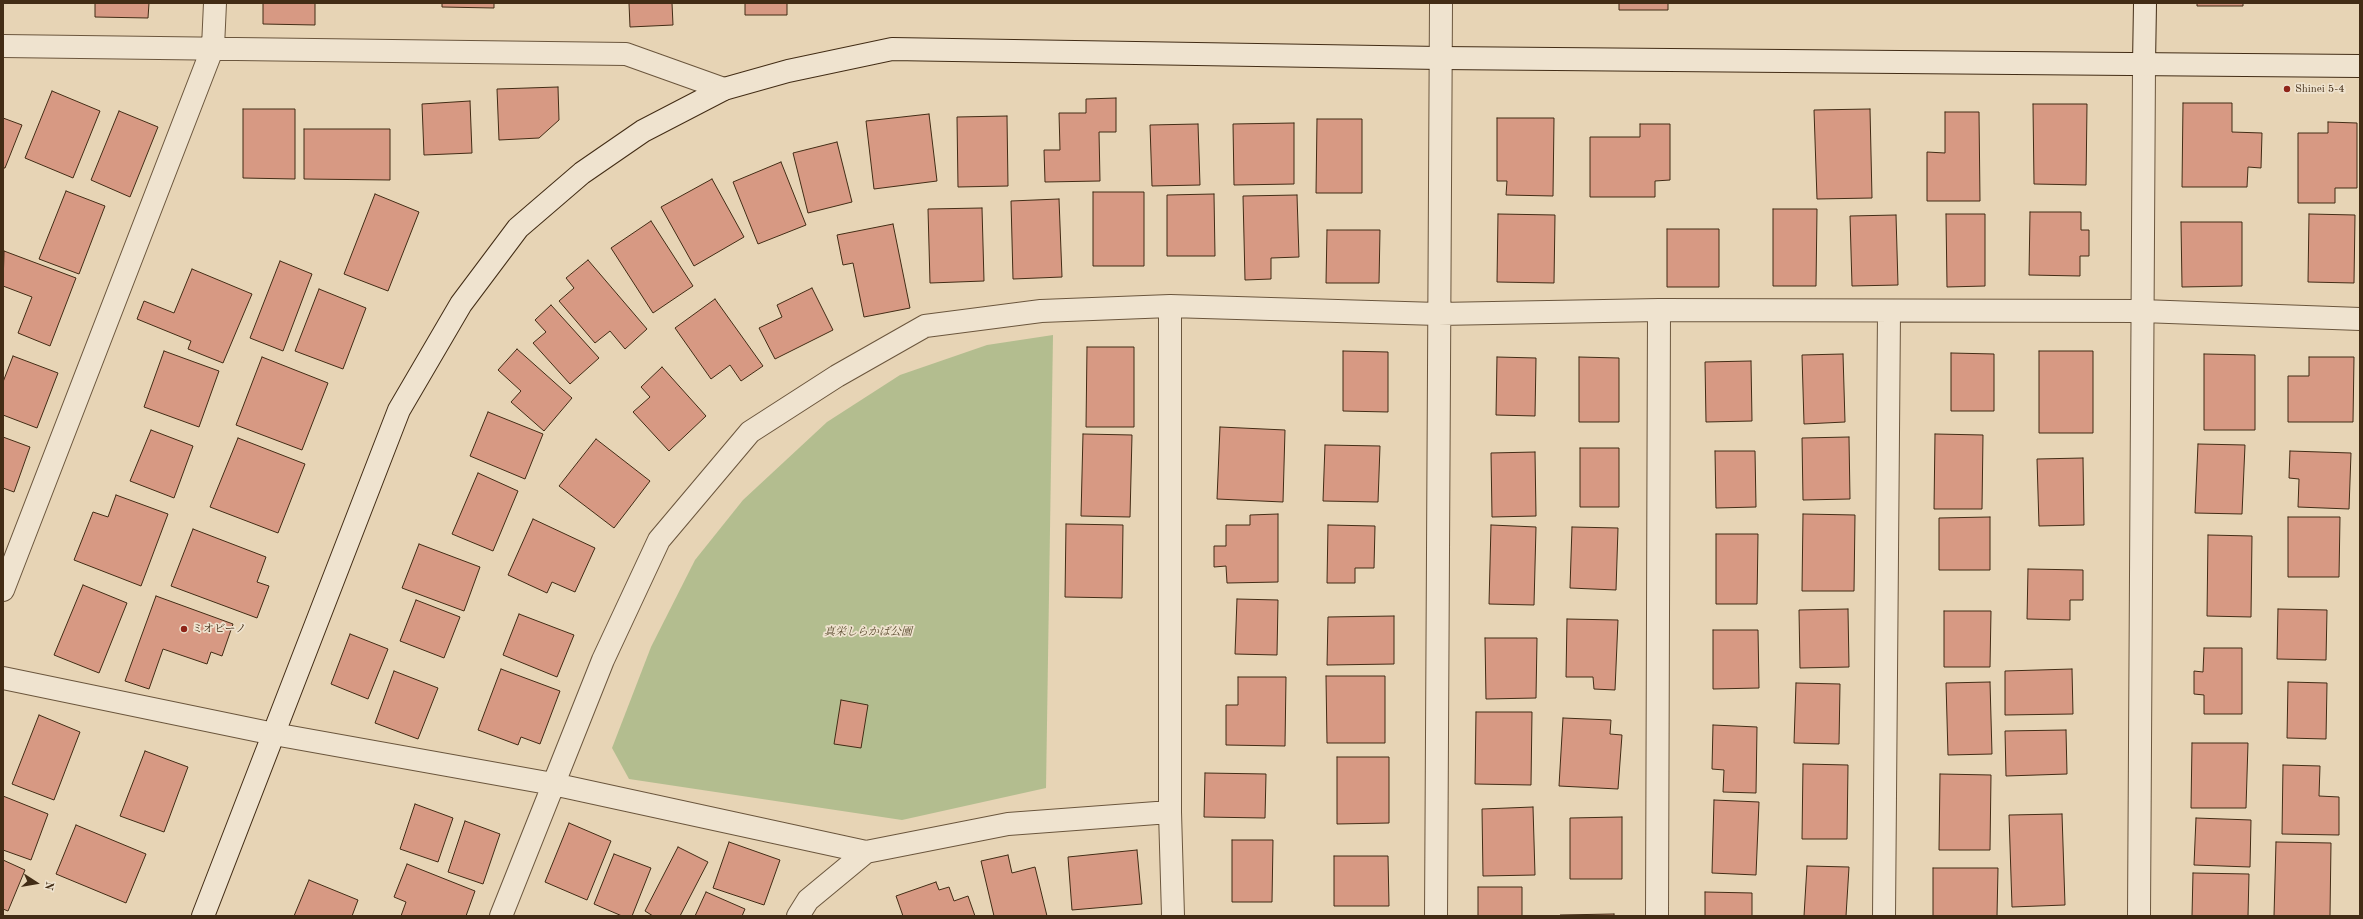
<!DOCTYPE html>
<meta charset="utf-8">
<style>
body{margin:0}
#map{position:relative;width:2363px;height:919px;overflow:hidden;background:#e7d4b5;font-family:"Old Standard TT",serif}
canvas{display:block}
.frame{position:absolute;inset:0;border:4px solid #422c15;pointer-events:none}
.north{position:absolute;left:16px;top:863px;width:40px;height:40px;-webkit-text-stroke:3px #efe3cf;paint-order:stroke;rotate:102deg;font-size:11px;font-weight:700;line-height:16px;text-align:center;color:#422c15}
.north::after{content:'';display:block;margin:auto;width:14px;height:18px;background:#422c15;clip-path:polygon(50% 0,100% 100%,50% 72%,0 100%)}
</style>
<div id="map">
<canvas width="2363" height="919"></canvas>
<div class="frame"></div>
<div class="north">N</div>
</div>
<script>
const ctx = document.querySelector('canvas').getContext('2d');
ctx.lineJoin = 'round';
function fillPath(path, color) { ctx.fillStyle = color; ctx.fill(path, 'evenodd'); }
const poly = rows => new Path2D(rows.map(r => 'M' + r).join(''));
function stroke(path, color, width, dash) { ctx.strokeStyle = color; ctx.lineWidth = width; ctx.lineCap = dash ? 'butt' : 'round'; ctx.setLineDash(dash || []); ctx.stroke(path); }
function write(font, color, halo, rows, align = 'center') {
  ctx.font = font + ' "Old Standard TT","Noto Serif JP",serif'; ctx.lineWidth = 3.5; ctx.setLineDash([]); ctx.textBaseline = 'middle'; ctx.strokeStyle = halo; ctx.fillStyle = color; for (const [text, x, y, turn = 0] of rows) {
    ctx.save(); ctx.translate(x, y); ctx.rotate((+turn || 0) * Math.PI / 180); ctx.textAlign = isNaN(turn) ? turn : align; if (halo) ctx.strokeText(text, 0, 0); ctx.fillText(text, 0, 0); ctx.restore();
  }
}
const green = poly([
 [1053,335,1046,788,902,820,629,779,612,748,651,647,695,560,743,500,827,422,900,375,987,345]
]);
const building = poly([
 [95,3,149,3,148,18,95,17,95,3],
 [263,3,315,3,315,25,263,24,263,3],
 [442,3,494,3,494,8,442,7,442,3],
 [629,3,672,3,673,25,630,27,629,3],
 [745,3,787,3,787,15,745,15,745,3],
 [1619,3,1668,3,1668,10,1619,10,1619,3],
 [2197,3,2243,3,2243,6,2197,6,2197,3],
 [558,87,559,120,539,138,499,140,497,89,558,87],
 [52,91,100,111,73,178,25,158,52,91],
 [1116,98,1116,132,1099,132,1100,181,1045,182,1044,150,1060,150,1059,113,1086,113,1086,99,1116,98],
 [470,101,472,153,424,155,422,104,470,101],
 [2183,103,2232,103,2232,132,2262,133,2261,168,2248,167,2247,187,2182,187,2183,103],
 [2033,104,2087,104,2086,185,2034,184,2033,104],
 [243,109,295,109,295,179,243,178,243,109],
 [1870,109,1872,198,1817,199,1814,110,1870,109],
 [119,111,158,127,130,197,91,180,119,111],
 [1945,112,1979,112,1980,201,1927,201,1927,152,1945,153,1945,112],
 [929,114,937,181,874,189,866,121,929,114],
 [1007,116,1008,186,958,187,957,117,1007,116],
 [3,118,22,125,5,168,3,168,3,118],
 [1497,118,1554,118,1553,196,1506,195,1507,181,1497,181,1497,118],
 [1317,119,1362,119,1362,193,1316,193,1317,119],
 [2328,122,2357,123,2357,188,2335,188,2335,203,2298,203,2298,133,2328,133,2328,122],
 [1294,123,1294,184,1234,185,1233,124,1294,123],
 [1198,124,1200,185,1152,186,1150,125,1198,124],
 [1640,124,1670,124,1670,180,1655,181,1655,197,1590,197,1590,137,1640,137,1640,124],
 [304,129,390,129,390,180,304,179,304,129],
 [837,142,852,202,808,213,793,153,837,142],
 [781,162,806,225,758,244,733,182,781,162],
 [712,179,744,237,694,266,661,207,712,179],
 [66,191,105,206,79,274,39,259,66,191],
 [1093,192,1144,192,1144,266,1093,266,1093,192],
 [375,194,419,212,388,291,344,274,375,194],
 [1214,194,1215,256,1167,256,1167,195,1214,194],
 [1297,195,1299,257,1271,258,1271,279,1245,280,1243,196,1297,195],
 [1059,199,1062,277,1013,279,1011,201,1059,199],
 [982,208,984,281,930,283,928,209,982,208],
 [1773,209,1817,209,1816,286,1773,286,1773,209],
 [2030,212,2081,212,2081,230,2089,230,2089,256,2080,256,2080,276,2029,275,2030,212],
 [1498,214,1555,215,1554,283,1497,282,1498,214],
 [1946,214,1985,214,1985,286,1947,287,1946,214],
 [2309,214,2355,215,2354,283,2308,282,2309,214],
 [1896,215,1898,285,1852,286,1850,216,1896,215],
 [651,221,693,286,653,313,611,248,651,221],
 [2181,222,2242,222,2242,286,2182,287,2181,222],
 [893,224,910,308,864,317,853,263,843,265,837,235,893,224],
 [1667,229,1719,229,1719,287,1667,287,1667,229],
 [1327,230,1380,230,1379,283,1326,283,1327,230],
 [4,251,76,278,50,346,18,333,32,297,3,286,4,251],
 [588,260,647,329,625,349,610,331,595,343,559,301,574,288,566,278,588,260],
 [280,261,312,274,283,351,250,338,280,261],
 [192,269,252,294,223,363,188,349,191,341,137,319,144,301,174,313,192,269],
 [812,288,833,330,775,359,759,328,782,317,777,305,812,288],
 [319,289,366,308,343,369,295,351,319,289],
 [715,299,763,366,741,381,730,365,711,379,675,328,715,299],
 [551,305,599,358,570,384,533,343,546,332,535,320,551,305],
 [1087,347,1134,347,1134,427,1086,427,1087,347],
 [517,349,572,398,544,431,511,402,521,391,498,370,517,349],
 [164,351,219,371,199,427,144,407,164,351],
 [1343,351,1388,352,1388,412,1343,411,1343,351],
 [2039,351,2093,351,2093,433,2039,433,2039,351],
 [1951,353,1994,354,1994,411,1951,411,1951,353],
 [1843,354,1845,422,1804,424,1802,355,1843,354],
 [2204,354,2255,355,2255,430,2204,430,2204,354],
 [13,356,58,373,37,428,3,415,3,382,13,356],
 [262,357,328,383,302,450,236,425,262,357],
 [1497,357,1536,358,1535,416,1496,415,1497,357],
 [1579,357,1619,358,1619,422,1579,422,1579,357],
 [2309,357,2354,357,2353,422,2288,422,2288,376,2309,376,2309,357],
 [1751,361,1752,421,1706,422,1705,362,1751,361],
 [662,367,706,416,669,451,633,412,650,397,641,387,662,367],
 [488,412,543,434,525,479,470,456,488,412],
 [1220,427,1285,430,1283,502,1217,499,1220,427],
 [151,430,193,446,174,498,130,481,151,430],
 [1083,434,1132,435,1130,517,1081,516,1083,434],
 [1935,434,1983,435,1982,509,1934,509,1935,434],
 [3,437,30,447,14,492,3,488,3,437],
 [1849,437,1850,499,1803,500,1802,438,1849,437],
 [238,438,305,464,278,533,210,507,238,438],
 [596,439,650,481,614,528,559,486,596,439],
 [2198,444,2245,445,2242,514,2195,513,2198,444],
 [1325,445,1380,446,1378,502,1323,501,1325,445],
 [1580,448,1619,448,1619,507,1580,507,1580,448],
 [1715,451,1755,451,1756,507,1716,508,1715,451],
 [2290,451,2351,453,2349,509,2298,507,2299,479,2289,478,2290,451],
 [1535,452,1536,516,1492,517,1491,453,1535,452],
 [2083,458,2084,525,2039,526,2037,459,2083,458],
 [478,473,518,491,493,551,452,534,478,473],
 [116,495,168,514,141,586,74,560,93,512,108,517,116,495],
 [1278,514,1278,582,1227,583,1226,566,1214,567,1214,546,1226,546,1226,525,1250,525,1250,515,1278,514],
 [1803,514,1855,515,1854,591,1802,591,1803,514],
 [1990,517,1990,570,1939,570,1939,518,1990,517],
 [2288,517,2340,517,2339,577,2288,577,2288,517],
 [533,519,595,548,575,592,552,582,547,593,508,575,533,519],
 [1066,524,1123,525,1122,598,1065,597,1066,524],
 [1328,525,1375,526,1374,568,1355,568,1355,583,1327,583,1328,525],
 [1491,525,1536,527,1534,605,1489,604,1491,525],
 [1572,527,1618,528,1616,590,1570,588,1572,527],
 [193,529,266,557,257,582,269,586,257,618,171,586,193,529],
 [1716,534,1758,534,1757,604,1716,604,1716,534],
 [2208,535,2252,536,2251,617,2207,616,2208,535],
 [419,544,480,567,464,611,402,588,419,544],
 [2028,569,2083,570,2083,600,2070,600,2070,620,2027,619,2028,569],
 [83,585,127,603,99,673,54,655,83,585],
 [156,596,233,624,222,656,211,652,207,664,163,649,149,689,125,681,156,596],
 [1237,599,1278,600,1277,655,1235,654,1237,599],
 [416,600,460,617,444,658,400,641,416,600],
 [1848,609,1849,667,1800,668,1799,610,1848,609],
 [2278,609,2327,610,2326,660,2277,659,2278,609],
 [1944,611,1991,611,1990,667,1944,667,1944,611],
 [519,614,574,635,557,677,503,655,519,614],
 [1394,616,1394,664,1327,665,1328,617,1394,616],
 [1567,619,1618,620,1615,690,1594,689,1593,677,1566,677,1567,619],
 [1713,630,1758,630,1759,688,1713,689,1713,630],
 [350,634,388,649,368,699,331,684,350,634],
 [1485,638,1537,638,1536,698,1486,699,1485,638],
 [2204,648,2242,648,2242,714,2204,714,2204,695,2194,694,2194,671,2203,672,2204,648],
 [501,669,560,691,540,744,521,737,518,745,478,730,501,669],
 [2072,669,2073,714,2005,715,2005,671,2072,669],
 [394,671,438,688,418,739,375,723,394,671],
 [1326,676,1385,676,1385,743,1327,743,1326,676],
 [1238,677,1286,677,1285,746,1226,745,1226,705,1238,705,1238,677],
 [1990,682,1992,754,1948,755,1946,683,1990,682],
 [2288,682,2327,683,2326,739,2287,738,2288,682],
 [1796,683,1840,684,1839,744,1794,743,1796,683],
 [841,700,868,705,861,748,834,744,841,700],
 [1476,712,1532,712,1531,785,1475,784,1476,712],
 [39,715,80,732,54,800,12,784,39,715],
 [1563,718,1611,720,1610,734,1622,735,1618,789,1559,786,1563,718],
 [1713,725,1757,727,1756,793,1723,792,1724,770,1712,769,1713,725],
 [2066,730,2067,774,2006,776,2005,731,2066,730],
 [2192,743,2248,743,2246,808,2191,808,2192,743],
 [145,751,188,767,164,832,120,816,145,751],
 [1337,757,1389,757,1389,823,1337,824,1337,757],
 [1803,764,1848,765,1847,839,1802,839,1803,764],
 [2283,765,2320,766,2319,796,2339,797,2339,835,2282,834,2283,765],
 [1205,773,1266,774,1265,818,1204,817,1205,773],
 [1940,774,1991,775,1990,850,1939,850,1940,774],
 [3,796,48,814,31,860,3,850,3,796],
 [1714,800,1759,802,1756,875,1712,873,1714,800],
 [415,804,453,818,438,862,400,849,415,804],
 [1533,807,1535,875,1483,876,1482,809,1533,807],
 [2062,814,2065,905,2012,907,2009,815,2062,814],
 [1622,817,1622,879,1570,879,1570,818,1622,817],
 [2196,818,2251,820,2250,867,2194,865,2196,818],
 [465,821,500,834,483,884,448,872,465,821],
 [569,823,611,841,587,900,545,882,569,823],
 [76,825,146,854,126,903,56,874,76,825],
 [1232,840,1273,840,1272,902,1232,902,1232,840],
 [729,842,780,860,764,905,713,888,729,842],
 [2276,842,2331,843,2330,916,2274,916,2276,842],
 [678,847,708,862,680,916,653,916,645,911,678,847],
 [1137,850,1142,904,1072,910,1068,857,1137,850],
 [614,854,651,868,632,916,622,916,594,904,614,854],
 [1008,855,1012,873,1035,867,1047,916,994,916,981,861,1008,855],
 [1334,856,1388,856,1389,906,1334,906,1334,856],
 [3,860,25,870,8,911,3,909,3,860],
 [407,864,475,891,466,916,401,916,406,902,394,897,407,864],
 [1807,866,1849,867,1846,916,1804,916,1807,866],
 [1933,868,1998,868,1997,916,1933,916,1933,868],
 [2193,873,2249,874,2248,916,2192,916,2193,873],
 [309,880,358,900,352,916,294,916,309,880],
 [936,882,939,890,949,887,954,901,968,896,975,916,903,916,896,896,936,882],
 [1478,887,1522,887,1522,916,1478,916,1478,887],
 [706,892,745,909,742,916,695,916,706,892],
 [1705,892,1752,893,1752,916,1705,916,1705,892],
 [1614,914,1614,916,1560,916,1560,915,1614,914]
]);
const street = poly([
 [3,46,626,54,724,89],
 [1170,306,1170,812,1173,916],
 [3,590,213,47,215,3],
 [3,678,274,734,553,784,866,852],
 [501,916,603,660,659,540,750,432,837,376,925,326,1041,311,1170,306,1438,314,1659,310,2142,311,2360,319],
 [798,916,808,900,866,852,1008,824,1170,812],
 [1436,916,1441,3],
 [1657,916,1659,310],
 [1884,916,1889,312],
 [2139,916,2144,65]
]);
const secondary = poly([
 [2144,65,2145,3],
 [203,916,399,410,461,304,518,228,582,173,643,131,724,89,788,71,892,49,1440,58,2360,66]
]);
const markers = [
 [2287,89,4,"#8f2418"],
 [184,629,4,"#8f2418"]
];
const poiNames = [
 ["Shinei 5-4",2295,89],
 ["ミオビーノ",192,629]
];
const parkNames = [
 ["真栄しらかば公園",868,632]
];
fillPath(green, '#b3bd8f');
fillPath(building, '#d79983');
stroke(building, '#422c15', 1);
stroke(street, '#6b563d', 24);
stroke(secondary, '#422c15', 24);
stroke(street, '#efe3cf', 22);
stroke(secondary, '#efe3cf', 22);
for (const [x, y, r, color] of markers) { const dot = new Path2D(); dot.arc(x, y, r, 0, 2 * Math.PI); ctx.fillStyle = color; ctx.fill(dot); stroke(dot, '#efe3cf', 1.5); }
write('11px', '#422c15', '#efe3cf', poiNames, 'left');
write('italic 11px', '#59492d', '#efe3cf', parkNames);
</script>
